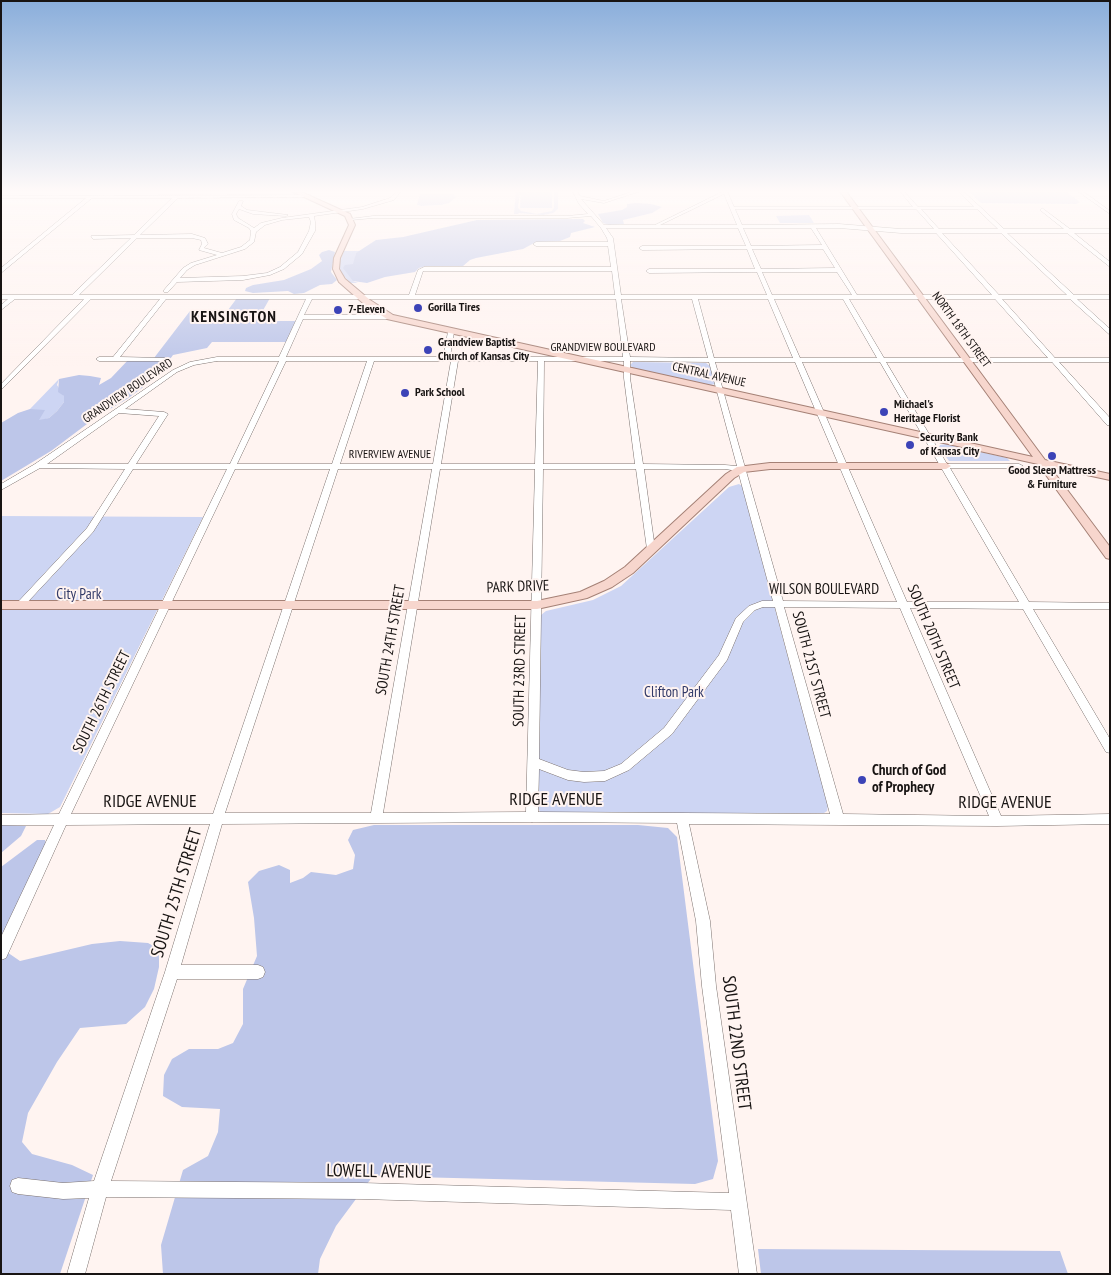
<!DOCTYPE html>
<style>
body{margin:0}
#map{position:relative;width:1111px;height:1275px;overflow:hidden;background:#fff4f1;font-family:"PT Sans Narrow",sans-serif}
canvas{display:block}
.frame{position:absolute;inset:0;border:2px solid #181413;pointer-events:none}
</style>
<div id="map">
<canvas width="1111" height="1275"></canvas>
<div class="frame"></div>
</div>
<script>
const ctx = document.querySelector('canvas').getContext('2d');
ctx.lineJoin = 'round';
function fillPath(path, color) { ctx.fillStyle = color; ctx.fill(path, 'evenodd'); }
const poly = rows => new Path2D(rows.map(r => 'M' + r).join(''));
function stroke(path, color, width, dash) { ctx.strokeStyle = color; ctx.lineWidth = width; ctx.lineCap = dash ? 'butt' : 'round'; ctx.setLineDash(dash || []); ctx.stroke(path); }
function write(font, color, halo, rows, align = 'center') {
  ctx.font = font + ' "PT Sans Narrow",sans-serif'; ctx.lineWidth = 4; ctx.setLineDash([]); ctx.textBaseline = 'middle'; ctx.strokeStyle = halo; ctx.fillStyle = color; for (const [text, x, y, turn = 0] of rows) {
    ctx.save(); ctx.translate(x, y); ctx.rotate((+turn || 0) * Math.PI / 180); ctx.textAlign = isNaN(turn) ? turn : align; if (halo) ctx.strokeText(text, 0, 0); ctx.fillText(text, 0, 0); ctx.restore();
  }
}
const green = poly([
 [516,190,520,190,518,208,521,211,537,214,552,211,554,208,554,190,558,190,558,209,553,213,543,215,519,213,518,214,514,214],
 [521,190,552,190,552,208,520,208],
 [967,190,1000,190,1003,192,1003,190,1064,190,1080,202,1076,204,981,203],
 [420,194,453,194,456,197,449,203,441,205,421,206,417,205],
 [809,215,814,223,780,223,776,216],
 [344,251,362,251,356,253,353,281,358,283,350,283,340,271,340,261],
 [633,362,706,363,710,366,715,384,711,385,633,368,630,365],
 [59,379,57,385,64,396,64,402,57,411,49,418,39,421,30,409],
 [946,444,1007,458,1010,461,949,461,939,447,940,445],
 [739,484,742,486,828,806,827,811,824,813,546,814,540,812,538,808,541,615,546,611,593,600,621,586,729,487],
 [1,516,203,517,60,807,48,814,1,813]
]);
const forest = poly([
 [636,203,651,204,662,207,652,213,623,220,624,224,609,225,603,223,598,214,622,210,627,207,627,204],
 [583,219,585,221,583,223,595,227,571,233,570,237,560,241,536,242,523,249,476,258,470,260,463,266,426,266,419,268,415,272,385,277,367,283,353,281,343,268,345,265,353,264,356,253,376,240,403,237,477,220],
 [329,250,335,252,331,272,337,280,332,284,320,285,304,293,294,294,288,291,253,293,245,291,246,288,253,285,284,280,311,269,322,261,319,255,322,252],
 [237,298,270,298,257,321,296,321,286,342,212,342,207,348,173,355,168,362,171,365,168,369,127,399,95,418,51,451,1,481,1,423,18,413,30,409,45,410,39,420,49,418,57,411,64,402,64,396,58,392,59,379,79,375,90,376,101,378,99,385,111,378,130,358,154,358,190,311,228,310],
 [1,825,26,826,21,836,1,853],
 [374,825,638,825,668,828,677,837,718,1161,713,1179,695,1184,373,1176,336,1226,320,1259,318,1274,163,1274,161,1245,183,1170,208,1156,218,1132,220,1109,182,1107,163,1096,164,1075,172,1059,189,1049,218,1049,233,1043,243,1024,243,989,257,956,254,918,248,882,259,871,279,865,290,870,290,883,303,878,311,872,336,875,353,869,355,855,348,840,353,830],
 [37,840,45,840,46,843,1,945,1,867],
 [120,941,148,943,159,949,159,967,154,989,145,1007,126,1024,80,1028,57,1062,28,1113,22,1142,32,1154,72,1165,93,1175,60,1274,1,1274,1,948,20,961,92,944],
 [758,1249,1060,1251,1068,1274,761,1274]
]);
const minor = poly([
 [398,190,402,190,394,200,363,209,314,216,315,222,315,231,302,254,284,269,270,275,243,280,177,282,168,292,164,292,164,290,183,268,191,263,217,255,199,250,202,244,201,240,192,238,137,238,79,295,409,295,418,270,424,267,611,267,608,246,536,246,533,244,536,242,608,242,607,238,601,228,591,216,567,218,373,218,351,220,349,219,373,216,567,216,588,214,579,204,572,190,576,190,580,196,604,201,637,190,644,190,604,203,581,199,604,225,655,225,722,192,722,190,844,190,842,191,727,191,734,207,913,207,899,190,903,190,918,207,974,207,957,190,962,190,1004,229,1064,229,1040,210,1042,208,1070,229,1110,229,1110,233,1074,233,1110,262,1110,267,1067,233,1007,233,1074,295,1110,295,1110,299,1077,299,1110,329,1110,335,1070,299,1002,299,1055,358,1110,358,1110,362,1059,362,1110,418,1110,425,1107,425,1052,362,886,362,947,464,1019,464,1023,466,1019,468,950,468,1029,602,1110,603,1110,609,1033,609,1110,739,1110,753,1106,752,1023,609,910,608,1001,816,1110,814,1110,824,997,826,689,824,710,921,716,986,757,1274,739,1274,731,1210,362,1199,106,1197,85,1274,67,1274,89,1198,63,1199,18,1194,12,1192,10,1186,12,1180,18,1178,63,1183,94,1181,165,972,210,824,66,825,6,958,1,960,1,937,54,825,1,825,1,815,59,814,227,469,133,469,93,532,24,606,21,607,16,604,18,602,87,528,125,469,40,468,1,490,1,484,35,464,173,370,190,362,217,357,279,357,306,299,166,299,120,357,165,358,166,359,163,361,99,361,96,359,99,357,113,357,160,299,91,299,1,390,1,384,84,299,15,299,1,310,1,305,8,299,1,299,1,295,72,295,131,238,93,239,91,236,134,235,172,198,92,198,1,273,1,268,86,198,2,198,1,196,308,195,310,196,308,197,178,198,140,235,192,234,205,238,208,244,204,248,222,253,241,247,250,240,251,231,249,228,234,220,232,214,239,201,243,201,241,206,247,210,288,215,286,216,253,214,239,209,236,214,238,218,254,228,261,223,282,218,362,207,390,198,398,190],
 [724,194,737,225,660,225,724,194],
 [735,209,916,209,934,229,901,229,839,224,742,225,735,209],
 [921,209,977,209,998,229,939,229,921,209],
 [309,217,311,222,309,231,298,252,280,267,267,273,243,276,180,278,187,270,195,265,245,249,254,242,256,232,265,225,282,220,309,217],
 [606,228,738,228,746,246,642,246,639,248,642,250,747,249,755,269,649,269,646,271,649,273,757,272,767,295,621,295,613,238,606,228],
 [743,228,811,228,822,245,751,246,743,228],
 [816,228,839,228,901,233,936,233,992,295,857,295,816,228],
 [942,233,1001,233,1067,295,999,295,942,233],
 [752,249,823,249,835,268,761,269,752,249],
 [423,271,612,271,615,295,415,295,423,271],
 [762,272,837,272,852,295,772,295,762,272],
 [312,299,616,299,623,357,450,357,454,332,451,330,448,332,443,357,286,357,303,319,390,319,393,317,390,315,304,315,312,299],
 [621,299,692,299,708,358,630,357,621,299],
 [698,299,768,299,793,358,714,358,698,299],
 [774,299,843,299,877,358,800,358,774,299],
 [849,299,995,299,1048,358,884,358,849,299],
 [217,361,279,361,230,464,136,464,168,414,164,412,125,409,177,372,194,365,217,361],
 [286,361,367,361,332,464,237,464,286,361],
 [374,361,451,361,433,464,340,464,374,361],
 [458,361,538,361,535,464,441,464,458,361],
 [544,361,624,361,624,378,635,464,543,464,544,361],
 [630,361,709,362,737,466,725,465,643,464,630,378,630,361],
 [715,362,795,362,897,602,783,601,715,362],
 [802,362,880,362,1019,602,907,602,802,362],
 [119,413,159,416,128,464,47,464,119,413],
 [235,469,330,469,213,814,71,814,235,469],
 [338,469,432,469,371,813,225,813,338,469],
 [440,469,535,469,526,812,383,813,440,469],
 [543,469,636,469,647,549,651,552,655,549,644,469,725,469,738,471,773,601,762,601,749,606,736,618,719,655,664,728,621,764,604,771,584,772,568,770,539,759,543,469],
 [763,607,775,607,830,814,538,812,539,769,568,780,584,782,605,781,629,770,672,734,727,660,743,622,755,610,763,607],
 [784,607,900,608,989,816,843,814,784,607],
 [532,822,677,823,696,921,702,986,729,1193,362,1183,111,1181,177,979,258,979,263,977,265,972,263,967,258,965,181,965,222,824,532,822],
 [1076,190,1081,190,1110,211,1110,214,1076,190]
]);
const major = poly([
 [289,190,297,190,350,214,355,225,340,258,339,269,345,279,370,300,393,315,1033,457,839,190,845,190,1045,460,1110,474,1110,480,1050,467,1110,547,1110,559,1106,558,1038,464,387,319,364,304,339,282,333,269,334,258,349,225,345,216,289,190],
 [770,463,946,463,951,466,946,469,770,469,744,472,734,478,633,573,612,587,587,598,537,609,1,609,1,601,537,601,580,592,604,581,625,567,726,474,737,467,770,463]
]);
const markers = [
 [418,308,5,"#3c43b7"],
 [338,310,5,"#3c43b7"],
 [428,350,5,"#3c43b7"],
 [405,393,5,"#3c43b7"],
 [884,412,5,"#3c43b7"],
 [910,445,5,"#3c43b7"],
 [1052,456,5,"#3c43b7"],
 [862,780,5,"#3c43b7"]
];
const farPoinames = [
 ["Gorilla Tires",428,308],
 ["7-Eleven",348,310],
 ["Grandview Baptist",438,343],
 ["Church of Kansas City",438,357],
 ["Park School",415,393],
 ["Michael's",894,405],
 ["Heritage Florist",894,419],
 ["Security Bank",920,438],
 ["of Kansas City",920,452],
 ["Good Sleep Mattress",1052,471,"center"],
 ["& Furniture",1052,485,"center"]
];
const farStreetnames = [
 ["NORTH 18TH STREET",961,330,54],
 ["GRANDVIEW BOULEVARD",603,348],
 ["CENTRAL AVENUE",709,375,13],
 ["GRANDVIEW BOULEVARD",128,391,-34],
 ["RIVERVIEW AVENUE",390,455]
];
const streetNames = [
 ["PARK DRIVE",518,587,-2],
 ["WILSON BOULEVARD",824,590],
 ["SOUTH 20TH STREET",933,637,67],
 ["SOUTH 24TH STREET",391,640,-80],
 ["SOUTH 21ST STREET",811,665,75],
 ["SOUTH 23RD STREET",520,671,-89],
 ["SOUTH 26TH STREET",102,702,-64]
];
const parkNames = [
 ["City Park",79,595],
 ["Clifton Park",674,693]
];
const poiNames = [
 ["Church of God",872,771],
 ["of Prophecy",872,788]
];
const farDistrictnames = [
 ["KENSINGTON",234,317]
];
const nearStreetnames = [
 ["RIDGE AVENUE",556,800],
 ["RIDGE AVENUE",150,802],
 ["RIDGE AVENUE",1005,803],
 ["SOUTH 25TH STREET",177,893,-73],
 ["SOUTH 22ND STREET",736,1043,83],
 ["LOWELL AVENUE",379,1172,1]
];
fillPath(green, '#cdd5f3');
fillPath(forest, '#bdc6e9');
stroke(minor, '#7c726f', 1);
stroke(major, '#a58176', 2);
fillPath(minor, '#fff');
fillPath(major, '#f7d6cd');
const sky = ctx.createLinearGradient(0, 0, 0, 368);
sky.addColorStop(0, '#8aaedb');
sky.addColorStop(0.52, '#fffaf9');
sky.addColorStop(1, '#fffaf900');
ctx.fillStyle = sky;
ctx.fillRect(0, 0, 1111, 368);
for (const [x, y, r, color] of markers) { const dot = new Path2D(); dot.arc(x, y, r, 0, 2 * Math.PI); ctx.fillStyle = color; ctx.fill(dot); stroke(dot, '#fff4f1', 2); }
write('bold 12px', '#181413', '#fff4f1', farPoinames, 'left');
write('12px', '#181413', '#fff4f1', farStreetnames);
write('15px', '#181413', '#fff4f1', streetNames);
write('15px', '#333b69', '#fff4f1', parkNames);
write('bold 15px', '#181413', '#fff4f1', poiNames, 'left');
ctx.letterSpacing = '1px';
write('bold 16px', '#181413', '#fff4f1', farDistrictnames);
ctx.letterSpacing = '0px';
write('18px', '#181413', '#fff4f1', nearStreetnames);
</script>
